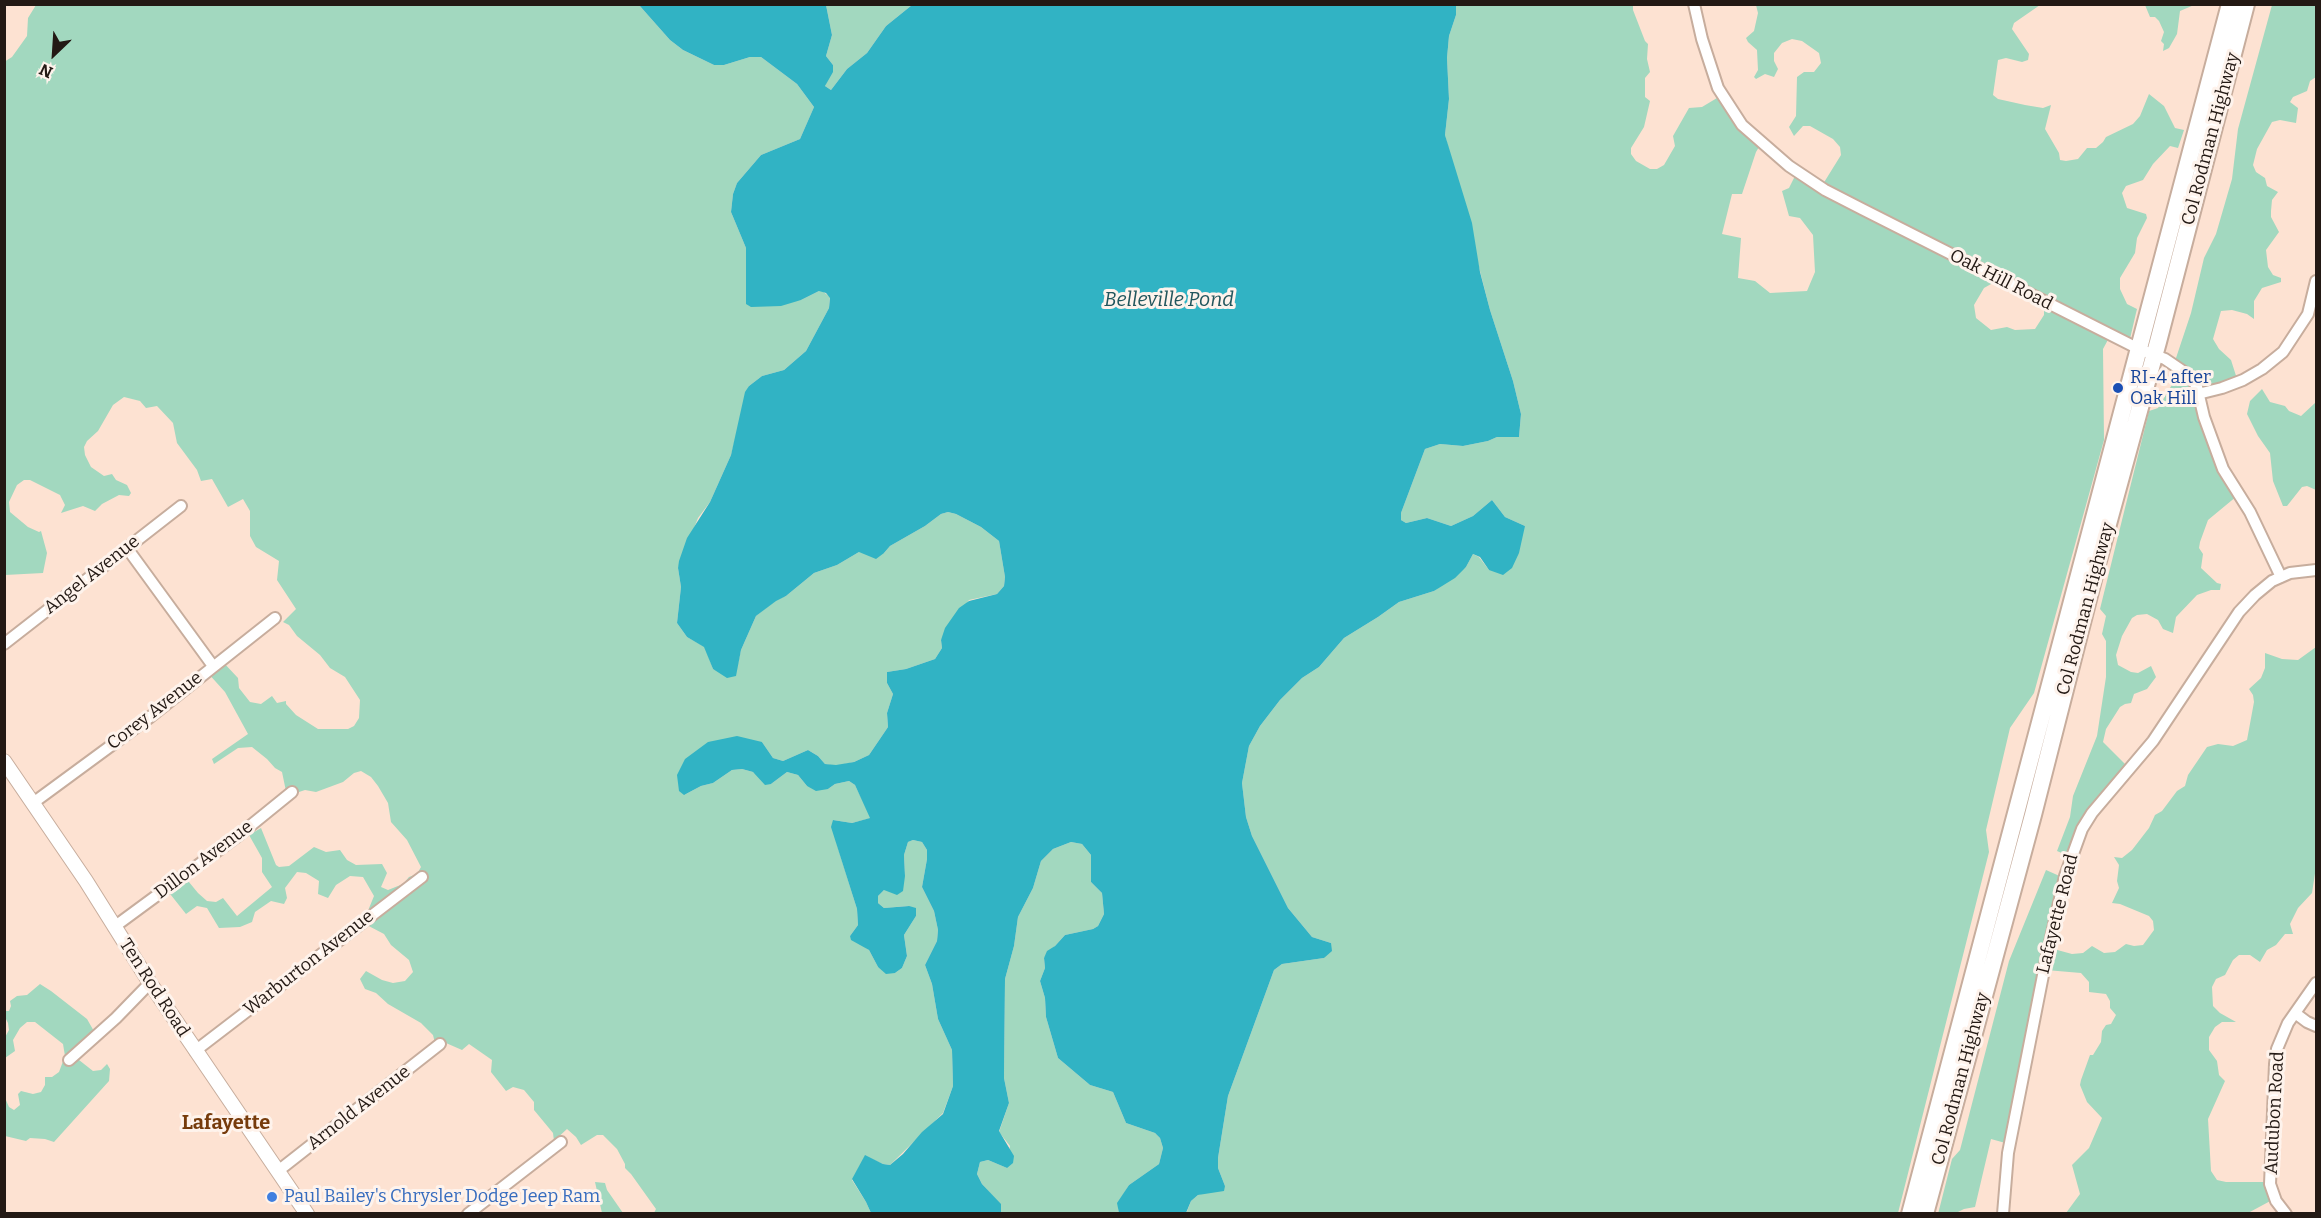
<!DOCTYPE html>
<style>
body{margin:0}
#map{position:relative;width:2321px;height:1218px;overflow:hidden;background:#fde2d2;font-family:Bitter,serif}
canvas{display:block}
.frame{position:absolute;inset:0;border:6px solid #231914;pointer-events:none}
.north{position:absolute;left:24px;top:24px;width:60px;height:60px;-webkit-text-stroke:4px #fef3ec;paint-order:stroke;rotate:205deg;font-size:16px;font-weight:700;line-height:24px;text-align:center;color:#231914}
.north::after{content:'';display:block;margin:auto;width:21px;height:27px;background:#231914;clip-path:polygon(50% 0,100% 100%,50% 72%,0 100%)}
</style>
<div id="map">
<canvas width="2321" height="1218"></canvas>
<div class="frame"></div>
<div class="north">N</div>
</div>
<script>
const ctx = document.querySelector('canvas').getContext('2d');
ctx.lineJoin = 'round';
function fillPath(path, color) { ctx.fillStyle = color; ctx.fill(path, 'evenodd'); }
const poly = rows => new Path2D(rows.map(r => 'M' + r).join(''));
function stroke(path, color, width, dash) { ctx.strokeStyle = color; ctx.lineWidth = width; ctx.lineCap = dash ? 'butt' : 'round'; ctx.setLineDash(dash || []); ctx.stroke(path); }
function write(font, color, halo, rows, align = 'center') {
  ctx.font = font + ' Bitter,serif'; ctx.lineWidth = 6; ctx.setLineDash([]); ctx.textBaseline = 'middle'; ctx.strokeStyle = halo; ctx.fillStyle = color; for (const [text, x, y, turn = 0] of rows) {
    ctx.save(); ctx.translate(x, y); ctx.rotate((+turn || 0) * Math.PI / 180); ctx.textAlign = isNaN(turn) ? turn : align; if (halo) ctx.strokeText(text, 0, 0); ctx.fillText(text, 0, 0); ctx.restore();
  }
}
const green = poly([
 [65,4,639,5,670,40,683,50,714,65,724,65,750,57,761,57,797,84,814,107,800,139,761,155,737,183,733,194,731,212,746,248,746,304,801,300,821,290,830,297,829,308,806,351,784,370,762,376,749,386,731,455,710,502,698,518,678,568,681,587,677,623,687,637,705,647,713,669,735,676,741,650,756,616,776,600,786,596,814,573,837,565,859,552,884,553,890,546,925,526,941,514,948,512,956,514,981,527,999,541,1005,577,1004,586,997,594,969,600,941,640,942,648,935,659,906,669,887,672,887,683,893,694,887,713,888,727,869,755,854,762,836,766,825,764,818,756,808,750,783,761,773,758,762,742,684,795,701,786,713,783,732,770,742,769,753,772,771,784,787,772,798,775,807,786,828,789,835,784,849,781,855,785,871,818,852,823,833,820,837,845,857,909,858,925,850,936,869,950,878,967,895,973,902,968,907,956,904,935,916,916,908,906,884,908,878,903,878,896,884,890,905,876,904,855,908,842,913,840,922,842,927,850,927,859,922,887,934,911,938,930,937,941,925,965,932,984,938,1019,952,1050,953,1086,943,1113,890,1165,883,1164,865,1156,852,1180,866,1202,871,1213,654,1213,656,1209,631,1174,625,1168,625,1164,617,1149,603,1135,597,1135,581,1145,576,1137,567,1129,554,1141,553,1133,534,1110,534,1102,524,1090,513,1087,506,1091,491,1072,492,1060,469,1044,462,1050,446,1043,436,1047,433,1035,421,1023,388,1004,376,993,365,989,360,979,366,971,382,980,393,983,405,981,413,972,409,960,391,945,384,934,363,923,374,896,363,877,350,876,336,885,328,898,318,894,319,881,306,873,297,872,285,888,287,898,284,904,271,901,255,912,252,922,240,927,219,928,207,908,197,906,186,914,167,890,184,876,198,893,207,901,216,902,223,898,237,916,272,887,262,872,262,858,249,835,261,828,276,865,279,867,289,866,314,847,326,852,340,850,347,860,356,865,382,864,387,873,381,887,388,890,403,884,409,877,417,874,421,867,407,840,391,822,388,803,378,786,371,777,361,771,354,773,343,782,316,792,305,790,287,796,282,772,275,768,267,759,252,747,238,748,214,764,212,759,248,734,225,692,207,672,222,661,238,678,239,688,250,702,261,704,272,696,277,703,286,701,286,704,296,715,318,729,348,729,354,726,359,718,360,700,345,677,330,668,320,655,297,636,289,625,283,622,296,609,277,580,279,561,256,547,250,536,250,511,243,499,228,507,212,479,201,481,197,470,177,443,173,423,157,406,146,408,140,401,124,397,113,405,98,431,87,441,84,447,85,455,91,467,104,476,112,474,116,480,127,485,131,493,129,496,119,495,102,504,95,511,83,506,61,513,65,505,60,495,30,480,24,480,17,485,9,502,10,512,28,527,39,532,41,531,47,553,43,573,5,575,4,62,12,57,27,36,28,18,36,5,60,5,63,6],
 [826,5,912,5,886,26,867,53,847,69,831,90,825,86,833,65,826,56,832,35],
 [1456,5,1633,5,1633,10,1645,41,1648,44,1647,59,1650,72,1645,78,1645,97,1650,101,1644,127,1631,148,1631,154,1636,161,1650,169,1657,169,1664,165,1675,146,1673,136,1689,108,1702,107,1722,95,1762,142,1756,152,1742,194,1732,194,1722,234,1741,238,1738,278,1755,281,1770,293,1807,291,1815,272,1813,235,1800,218,1789,216,1782,191,1789,188,1798,170,1823,184,1841,155,1840,147,1833,139,1810,126,1803,126,1794,136,1789,127,1796,116,1797,77,1804,72,1814,72,1821,63,1819,53,1802,41,1792,39,1782,43,1774,53,1774,61,1778,69,1774,77,1765,74,1756,79,1754,77,1758,70,1757,50,1748,42,1746,38,1754,31,1758,13,1756,5,2040,5,2014,23,2012,29,2029,54,2028,60,2022,62,2006,58,1998,60,1993,95,1998,99,2025,105,2043,108,2051,105,2045,129,2059,153,2060,160,2066,161,2078,159,2087,148,2096,148,2103,142,2106,137,2133,124,2140,116,2149,94,2164,106,2175,128,2184,130,2178,148,2170,146,2153,164,2143,180,2126,186,2122,193,2127,208,2146,214,2147,218,2137,238,2135,253,2120,278,2120,289,2127,304,2137,309,2136,313,2129,343,2110,336,2103,349,2104,440,2034,693,2010,728,1986,830,1989,852,1898,1213,1186,1214,1191,1201,1198,1195,1225,1186,1218,1168,1218,1158,1228,1096,1274,970,1282,964,1324,958,1331,943,1312,937,1288,908,1252,836,1246,817,1242,783,1249,746,1260,726,1280,700,1302,678,1319,667,1344,638,1378,617,1399,602,1434,591,1466,567,1473,554,1479,557,1489,570,1525,526,1505,517,1492,500,1473,516,1451,526,1427,518,1406,523,1401,520,1401,513,1425,449,1440,444,1463,446,1488,441,1497,437,1519,437,1521,414,1513,381,1490,310,1445,135,1449,99,1447,58,1449,36,1456,15],
 [2000,279,2044,303,2044,315,2035,329,2015,330,2007,327,1991,330,1976,318,1974,305,1984,288],
 [2145,5,2194,5,2180,11,2177,34,2169,48,2163,51,2164,44,2161,41,2164,32,2159,21,2155,17,2150,17],
 [2272,5,2316,5,2316,77,2310,81,2307,91,2293,97,2290,102,2298,108,2296,123,2280,120,2272,122,2257,149,2253,165,2256,172,2265,178,2267,186,2278,192,2272,200,2271,211,2271,217,2279,232,2266,250,2268,267,2273,275,2281,278,2281,282,2262,288,2254,301,2254,319,2247,314,2232,310,2221,311,2213,339,2219,349,2231,360,2238,382,2201,394,2237,496,2208,520,2200,542,2199,548,2203,554,2201,568,2217,583,2221,584,2220,590,2211,590,2197,595,2176,617,2173,633,2163,629,2158,620,2147,614,2137,615,2132,618,2122,636,2116,655,2118,665,2131,672,2138,673,2151,666,2156,677,2147,689,2134,694,2131,703,2125,704,2120,707,2106,729,2103,742,2128,767,2093,812,2071,857,2057,851,2070,817,2073,796,2097,736,2106,677,2106,641,2102,634,2106,616,2100,609,2149,411,2158,408,2173,383,2174,364,2191,313,2204,258,2216,234,2232,179,2238,129],
 [2262,389,2270,402,2285,406,2289,411,2301,416,2315,403,2316,395,2316,490,2307,486,2302,487,2287,506,2283,506,2273,481,2270,453,2258,436,2247,414,2250,401],
 [2316,647,2316,867,2312,893,2298,908,2290,924,2293,934,2285,934,2276,945,2267,950,2260,962,2250,955,2239,955,2233,960,2225,975,2216,979,2212,987,2213,1006,2220,1013,2236,1022,2222,1022,2215,1027,2209,1037,2209,1050,2217,1061,2219,1075,2225,1081,2208,1119,2211,1171,2217,1180,2226,1182,2269,1182,2274,1199,2248,1213,2066,1213,2080,1194,2072,1165,2089,1148,2102,1118,2087,1102,2080,1085,2081,1080,2090,1055,2093,1055,2101,1042,2102,1031,2106,1025,2111,1024,2116,1015,2110,1008,2110,1001,2106,994,2089,992,2089,982,2081,973,2046,970,2009,1144,1991,1139,1975,1207,1964,1209,1956,1213,1938,1214,1952,1159,1960,1150,2009,961,2046,870,2064,878,2050,948,2072,954,2083,953,2092,946,2104,953,2115,952,2126,944,2134,946,2143,945,2154,930,2153,921,2149,916,2120,904,2112,903,2119,888,2117,881,2119,865,2114,857,2122,858,2132,850,2149,828,2155,815,2162,811,2177,791,2185,786,2188,775,2207,747,2218,744,2233,746,2247,740,2254,702,2253,695,2249,689,2261,678,2265,668,2265,653,2282,659,2298,660],
 [1071,842,1082,844,1091,855,1091,882,1102,893,1104,914,1098,926,1093,929,1065,935,1044,958,1045,968,1040,981,1045,998,1046,1017,1058,1058,1090,1085,1113,1092,1126,1123,1155,1133,1160,1138,1163,1148,1159,1164,1129,1185,1118,1203,1119,1213,1001,1213,1000,1204,982,1184,977,1174,980,1162,988,1160,1007,1168,1010,1146,999,1132,1009,1103,1004,1078,1005,979,1014,946,1018,917,1033,888,1041,861,1053,849],
 [40,984,51,991,87,1019,95,1033,78,1051,79,1060,93,1071,101,1070,107,1064,110,1069,109,1081,54,1142,45,1139,30,1138,26,1141,5,1136,5,1098,9,1107,14,1110,20,1105,18,1094,21,1091,33,1094,41,1092,45,1085,45,1077,52,1077,59,1072,65,1056,63,1044,35,1022,27,1022,20,1028,13,1040,15,1051,5,1058,4,1039,9,1030,8,1023,5,1017,5,1011,9,1011,11,1006,10,1001,17,996,27,995],
 [595,1182,605,1183,607,1190,623,1213,602,1213]
]);
const water = poly([
 [639,5,826,5,832,35,826,56,833,65,833,72,825,86,831,90,847,69,867,53,886,26,912,5,1456,5,1456,15,1449,36,1447,58,1449,99,1445,135,1472,223,1480,272,1490,310,1513,381,1521,414,1519,437,1497,437,1488,441,1463,446,1440,444,1425,449,1401,513,1401,520,1406,523,1427,518,1451,526,1473,516,1492,500,1505,517,1525,526,1519,553,1512,568,1503,575,1489,570,1480,557,1473,554,1466,567,1455,578,1434,591,1399,602,1378,617,1344,638,1319,667,1302,678,1280,700,1260,726,1249,746,1242,783,1246,817,1252,836,1288,908,1312,937,1331,943,1332,951,1324,958,1282,964,1274,970,1228,1096,1218,1158,1218,1168,1225,1186,1224,1191,1198,1195,1191,1201,1186,1213,1119,1213,1117,1203,1129,1185,1159,1164,1163,1148,1160,1138,1155,1133,1126,1123,1113,1092,1090,1085,1058,1058,1046,1017,1045,998,1040,981,1045,968,1044,958,1047,951,1055,946,1065,935,1093,929,1098,926,1104,914,1102,893,1091,882,1091,855,1082,844,1071,842,1053,849,1041,861,1033,888,1018,917,1014,946,1005,979,1004,1078,1009,1103,999,1131,1014,1156,1013,1163,1007,1168,988,1160,980,1162,977,1174,982,1184,1001,1204,1001,1213,871,1213,866,1202,852,1179,865,1155,883,1164,890,1165,903,1154,922,1132,943,1114,953,1086,952,1050,938,1019,932,984,925,965,937,941,938,930,934,911,922,887,927,859,927,850,922,842,913,840,908,842,904,855,905,876,903,891,897,895,884,890,878,896,878,903,884,908,909,906,916,908,916,916,904,935,907,956,902,968,895,973,886,974,878,967,869,950,851,940,850,936,858,925,857,909,831,827,833,820,852,823,870,818,855,785,849,781,835,784,828,789,816,791,807,786,798,775,787,772,771,784,765,785,753,772,742,769,732,770,713,783,701,786,684,795,679,791,677,775,685,759,708,742,737,736,762,742,773,758,783,761,808,750,818,756,825,764,836,765,854,762,869,755,888,727,887,713,893,694,887,683,887,672,906,669,935,659,942,648,941,640,945,628,959,608,969,601,997,594,1004,586,1005,577,999,541,981,527,956,514,948,512,941,514,925,526,890,546,884,553,876,559,859,552,837,565,814,573,786,596,776,601,756,616,741,650,736,676,727,678,713,669,704,647,687,637,677,623,681,587,678,568,679,561,687,538,710,502,731,455,745,392,749,386,762,376,784,370,806,351,829,308,830,298,826,293,819,291,801,300,781,306,751,307,746,304,746,248,731,212,733,194,737,183,761,155,800,139,814,107,797,84,761,57,750,57,724,65,714,65,683,50,670,40]
]);
const minor = poly([
 [1694,4,1702,39,1718,88,1742,125,1789,166,1825,190,1862,209,2139,349,2165,359,2190,376,2197,387,2204,417,2223,469,2250,512,2281,577],
 [2198,394,2222,388,2243,380,2262,369,2283,352,2308,314,2316,281],
 [127,548,213,666],
 [4,644,181,506],
 [33,803,150,717,275,618],
 [114,927,239,835,292,792],
 [2295,1013,2307,1022,2316,1026],
 [195,1051,422,877],
 [69,1060,116,1018,150,983],
 [278,1171,440,1044],
 [468,1214,561,1142],
 [2003,1214,2008,1153,2046,960,2065,876,2082,829,2092,813,2153,741,2239,612,2255,595,2272,581,2290,573,2316,570],
 [2286,1214,2276,1201,2270,1184,2275,1064,2277,1049,2288,1023,2316,983]
]);
const major = poly([
 [4,761,86,881,150,983,307,1214]
]);
const highway = poly([
 [1910,1214,2230,4],
 [1925,1214,2033,815,2097,564,2158,342,2246,4]
]);
const markers = [
 [2118,388,6,"#1a4fb4"],
 [272,1197,6,"#3f7fe0"]
];
const streetNames = [
 ["Col Rodman Highway",2211,139,-75],
 ["Oak Hill Road",2001,280,27],
 ["Angel Avenue",92,575,-38],
 ["Col Rodman Highway",2086,609,-75],
 ["Corey Avenue",155,711,-38],
 ["Dillon Avenue",204,860,-37],
 ["Lafayette Road",2058,914,-76],
 ["Warburton Avenue",309,963,-38],
 ["Ten Rod Road",154,988,57],
 ["Col Rodman Highway",1961,1079,-75],
 ["Arnold Avenue",359,1108,-38],
 ["Audubon Road",2275,1113,-87]
];
const transitNames = [
 ["RI-4 after",2130,378],
 ["Oak Hill",2130,399]
];
const shopNames = [
 ["Paul Bailey's Chrysler Dodge Jeep Ram",284,1197]
];
const waterNames = [
 ["Belleville Pond",1169,300]
];
const neighbourhoodNames = [
 ["Lafayette",226,1123]
];
fillPath(green, '#a2d8bf');
fillPath(water, '#31b3c4');
stroke(minor, '#c7ad9d', 14);
stroke(major, '#c7ad9d', 16);
stroke(highway, '#c7ad9d', 20);
stroke(minor, '#fff', 10);
stroke(major, '#fff', 14);
stroke(highway, '#fff', 16);
for (const [x, y, r, color] of markers) { const dot = new Path2D(); dot.arc(x, y, r, 0, 2 * Math.PI); ctx.fillStyle = color; ctx.fill(dot); stroke(dot, '#fef3ec', 2); }
write('18px', '#231914', '#fef3ec', streetNames);
write('18px', '#164399', '#fef3ec', transitNames, 'left');
write('18px', '#366cbe', '#fef3ec', shopNames, 'left');
write('italic 20px', '#22565d', '#fef3ec', waterNames);
write('bold 20px', '#763b0b', '#fef3ec', neighbourhoodNames);
</script>
